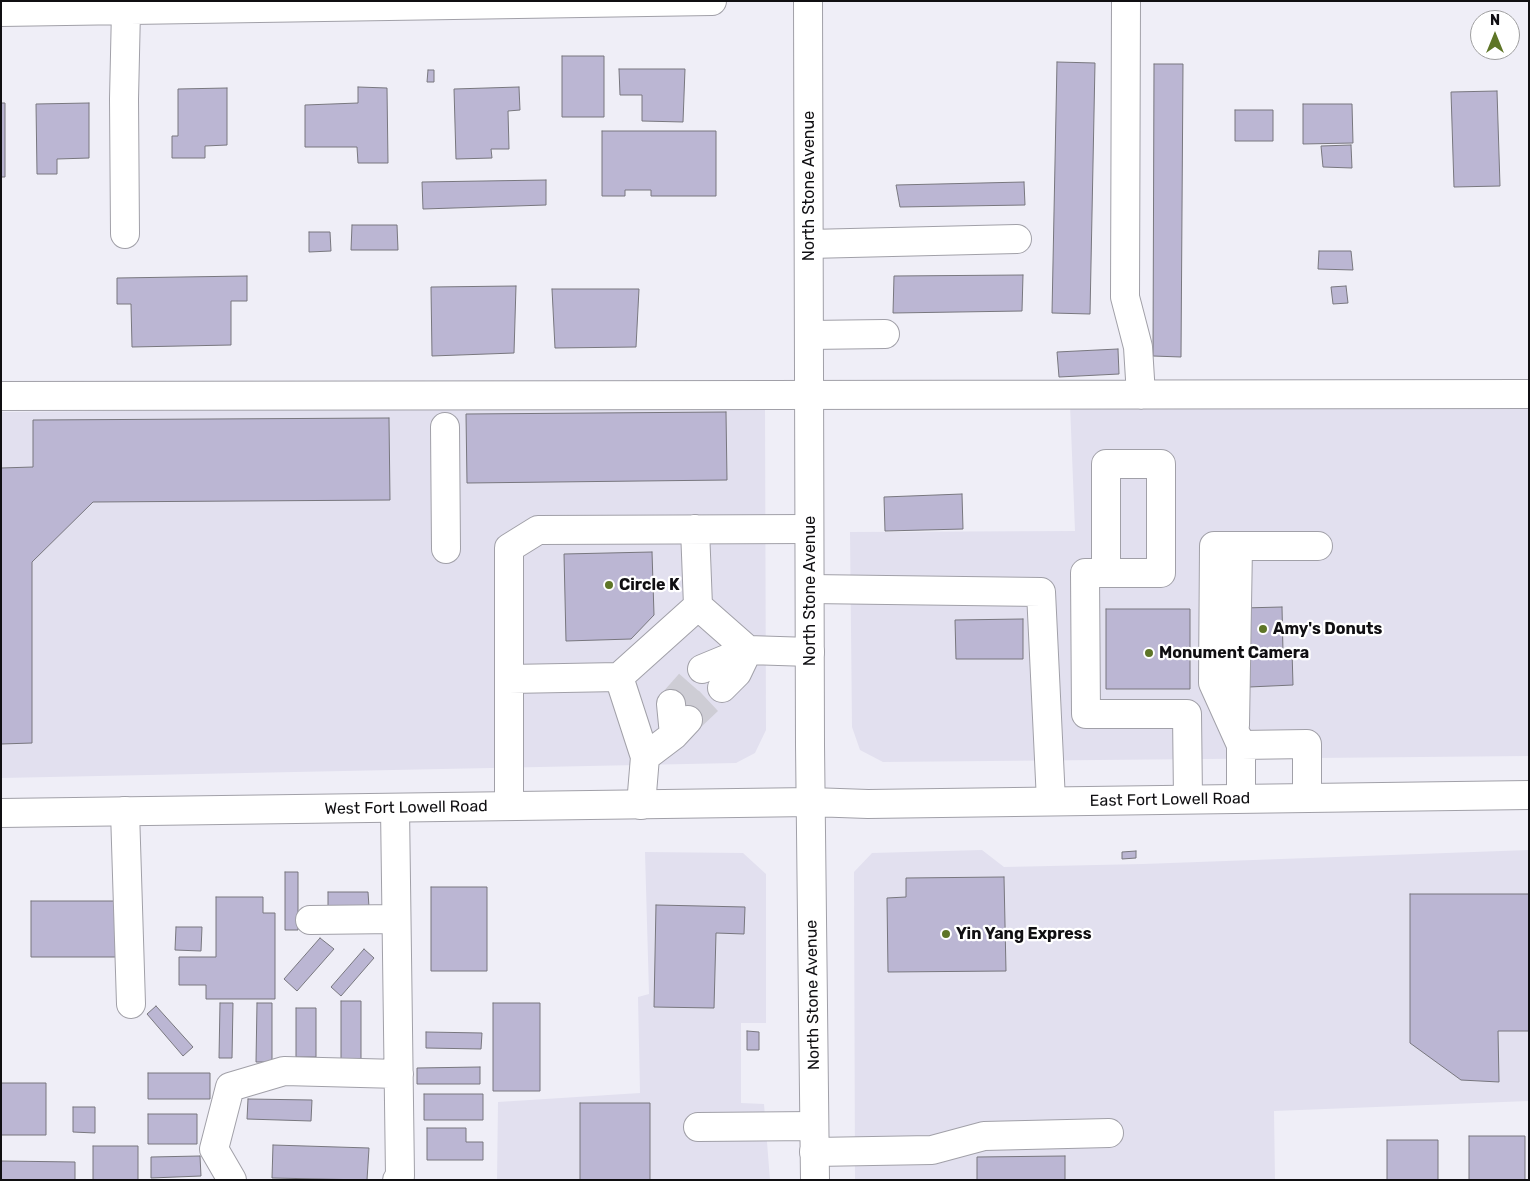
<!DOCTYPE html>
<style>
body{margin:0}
#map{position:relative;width:1530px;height:1181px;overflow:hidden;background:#efeef7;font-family:Rubik,sans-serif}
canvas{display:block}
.frame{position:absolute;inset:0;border:2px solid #100f12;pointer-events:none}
.north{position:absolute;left:1470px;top:10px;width:50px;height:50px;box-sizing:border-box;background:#fff;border:1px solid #9f9fa0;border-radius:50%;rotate:0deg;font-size:14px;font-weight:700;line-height:20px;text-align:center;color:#100f12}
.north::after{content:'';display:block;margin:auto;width:18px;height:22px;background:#5e7527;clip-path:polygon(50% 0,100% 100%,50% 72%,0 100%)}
</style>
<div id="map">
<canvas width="1530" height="1181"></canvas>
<div class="frame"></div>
<div class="north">N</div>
</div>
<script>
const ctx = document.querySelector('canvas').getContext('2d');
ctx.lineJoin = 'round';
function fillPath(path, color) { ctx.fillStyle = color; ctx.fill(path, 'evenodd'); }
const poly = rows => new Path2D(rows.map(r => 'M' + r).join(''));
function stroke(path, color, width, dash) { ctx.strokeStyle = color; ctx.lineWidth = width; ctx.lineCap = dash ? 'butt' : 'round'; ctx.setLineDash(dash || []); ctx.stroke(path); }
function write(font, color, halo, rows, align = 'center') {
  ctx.font = font + ' Rubik,sans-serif'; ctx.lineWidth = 4.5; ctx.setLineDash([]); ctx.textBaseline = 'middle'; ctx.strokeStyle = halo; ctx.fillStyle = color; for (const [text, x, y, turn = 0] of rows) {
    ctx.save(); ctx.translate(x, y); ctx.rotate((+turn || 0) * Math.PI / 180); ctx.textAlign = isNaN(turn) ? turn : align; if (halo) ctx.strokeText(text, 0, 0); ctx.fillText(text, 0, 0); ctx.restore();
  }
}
const built = poly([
 [1529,400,1529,756,883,762,860,750,852,727,850,532,1075,531,1070,404],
 [765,405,766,730,755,753,736,763,1,778,1,412],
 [982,850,1004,867,1143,864,1529,850,1529,1101,1274,1111,1275,1180,855,1180,854,872,872,853],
 [645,852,743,853,766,874,766,1023,741,1023,741,1103,764,1104,770,1180,497,1180,498,1102,640,1093,638,997,649,994]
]);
const building = poly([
 [562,56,604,56,604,117,562,117,562,56],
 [1057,62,1095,63,1090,314,1052,313,1057,62],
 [1154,64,1183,64,1181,357,1153,356,1154,64],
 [619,69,685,69,683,122,642,121,642,95,620,95,619,69],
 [428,70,434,70,434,82,427,82,428,70],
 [358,87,387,88,388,163,358,163,357,147,305,147,305,105,358,103,358,87],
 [519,87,520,110,508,111,509,149,491,149,492,158,456,159,454,89,519,87],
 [227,88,227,145,205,146,205,158,172,158,172,136,178,136,178,89,227,88],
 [1497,91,1500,186,1454,187,1451,92,1497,91],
 [1,103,5,103,5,177,1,177,1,103],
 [89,103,89,158,57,159,57,174,37,174,36,104,89,103],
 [1303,104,1352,104,1353,143,1303,144,1303,104],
 [1235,110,1273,110,1273,141,1235,141,1235,110],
 [602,131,716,131,716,196,651,196,651,190,625,190,625,196,602,196,602,131],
 [1351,145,1352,168,1323,167,1321,146,1351,145],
 [546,180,546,205,423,209,422,182,546,180],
 [1024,182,1025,205,900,207,896,185,1024,182],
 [352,225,397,225,398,250,351,250,352,225],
 [309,232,330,232,331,251,309,252,309,232],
 [1319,251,1351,251,1353,270,1318,269,1319,251],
 [1023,275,1022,311,893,313,894,276,1023,275],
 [247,276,247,301,231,301,231,345,132,347,131,304,117,304,117,278,247,276],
 [516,286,514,353,432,356,431,287,516,286],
 [1346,286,1348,303,1333,304,1331,287,1346,286],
 [552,289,639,289,636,347,555,348,552,289],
 [1118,349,1119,374,1059,377,1057,352,1118,349],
 [726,412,727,480,467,483,466,414,726,412],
 [389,418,390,500,93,502,32,562,32,743,1,744,1,468,33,467,33,420,389,418],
 [962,494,963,529,885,531,884,497,962,494],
 [652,552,654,615,631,639,566,641,564,554,652,552],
 [1282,607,1283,652,1292,651,1293,685,1249,687,1243,608,1282,607],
 [1106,609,1190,609,1190,689,1106,689,1106,609],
 [1023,619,1023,659,956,659,955,620,1023,619],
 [1136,851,1136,858,1122,859,1122,852,1136,851],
 [285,872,298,872,298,930,285,930,285,872],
 [1004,877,1006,971,888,972,887,898,906,897,906,878,1004,877],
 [431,887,487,887,487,971,431,971,431,887],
 [328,892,368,892,369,907,328,908,328,892],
 [1410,894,1529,894,1529,1031,1498,1031,1499,1082,1461,1080,1410,1043,1410,894],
 [216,897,263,897,263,913,275,913,275,999,206,999,206,985,179,985,179,957,216,957,216,897],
 [31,901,124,901,124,957,31,957,31,901],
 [656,905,745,907,744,934,716,933,714,1008,654,1007,656,905],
 [176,927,202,927,201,951,175,950,176,927],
 [320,938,334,949,297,991,284,979,320,938],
 [364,949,374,958,341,996,331,987,364,949],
 [341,1001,361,1001,361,1061,341,1061,341,1001],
 [220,1003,233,1003,232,1058,219,1058,220,1003],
 [257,1003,272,1003,272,1062,256,1062,257,1003],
 [493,1003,540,1003,540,1091,493,1091,493,1003],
 [156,1006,193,1047,183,1056,147,1014,156,1006],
 [296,1008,316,1008,316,1057,296,1057,296,1008],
 [747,1031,759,1032,759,1050,747,1050,747,1031],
 [426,1032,482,1033,481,1049,426,1048,426,1032],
 [480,1067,480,1084,417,1084,417,1068,480,1067],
 [148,1073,210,1073,210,1099,148,1099,148,1073],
 [1,1083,46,1083,46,1135,1,1135,1,1083],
 [424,1094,483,1094,483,1120,424,1120,424,1094],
 [248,1099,312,1100,311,1121,247,1119,248,1099],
 [580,1103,650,1103,650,1180,580,1180,580,1103],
 [73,1107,95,1107,95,1133,73,1132,73,1107],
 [148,1114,197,1114,197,1144,148,1144,148,1114],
 [427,1128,466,1128,466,1142,483,1142,483,1160,427,1160,427,1128],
 [1469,1136,1525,1136,1525,1180,1469,1180,1469,1136],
 [1387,1140,1438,1140,1438,1180,1387,1180,1387,1140],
 [273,1145,369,1148,367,1180,272,1178,273,1145],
 [93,1146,138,1146,138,1180,93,1180,93,1146],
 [200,1156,201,1176,151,1178,151,1157,200,1156],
 [1065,1156,1065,1180,977,1180,977,1157,1065,1156],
 [1,1161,75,1162,75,1180,1,1180,1,1161]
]);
const minorTunnel = poly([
 [671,704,702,669],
 [688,720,722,688]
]);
const minor = poly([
 [1126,1,1125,297,1138,347,1141,395],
 [1,12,712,1],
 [125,234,124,99,126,10],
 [809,244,1017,239],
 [809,335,885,334],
 [1,396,1529,394],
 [445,427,446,549],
 [1106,573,1106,464,1161,464,1161,573,1085,573,1086,714,1187,714,1188,799],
 [810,589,1041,592,1051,801],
 [698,606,748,650,702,669],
 [619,677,645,757],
 [509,679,619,677,698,606,695,529],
 [722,688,737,673,748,650,810,652],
 [671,704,674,735],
 [1235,725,1238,546],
 [1241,745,1213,683,1214,546,1318,546],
 [1241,798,1241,745,1307,744,1307,798],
 [641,805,645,757,674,735,688,720],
 [509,806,509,548,538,530,809,529],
 [395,808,400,1176,397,1180],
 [125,811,131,1004],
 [310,920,396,919],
 [698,1127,814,1126],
 [814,1152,932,1150,984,1136,1109,1133],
 [232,1180,214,1149,230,1087,284,1071,399,1074]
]);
const major = poly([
 [808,1,810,745,815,1180],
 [1,813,811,802,868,804,1529,795]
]);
const markers = [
 [609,585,5,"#5e7527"],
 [1263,629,5,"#5e7527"],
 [1149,653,5,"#5e7527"],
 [946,934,5,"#5e7527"]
];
const streetNames = [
 ["North Stone Avenue",809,186,-90],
 ["North Stone Avenue",810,591,-90],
 ["East Fort Lowell Road",1170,800,-1],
 ["West Fort Lowell Road",406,808,-1],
 ["North Stone Avenue",813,995,-91]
];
const poiNames = [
 ["Circle K",619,585],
 ["Amy's Donuts",1273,629],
 ["Monument Camera",1159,653],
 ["Yin Yang Express",956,934]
];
fillPath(built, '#e2e0ef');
fillPath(building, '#bbb6d3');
stroke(building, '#78777e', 1);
stroke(minorTunnel, '#cecdd5', 28, [28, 14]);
stroke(minor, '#a1a0a8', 30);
stroke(major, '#a1a0a8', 30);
stroke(minor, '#fff', 28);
stroke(major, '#fff', 28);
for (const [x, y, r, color] of markers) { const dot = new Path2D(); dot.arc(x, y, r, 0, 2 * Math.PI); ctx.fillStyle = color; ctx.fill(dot); stroke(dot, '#fff', 2); }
write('16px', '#100f12', '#fff', streetNames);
write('bold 16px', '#100f12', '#fff', poiNames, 'left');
</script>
